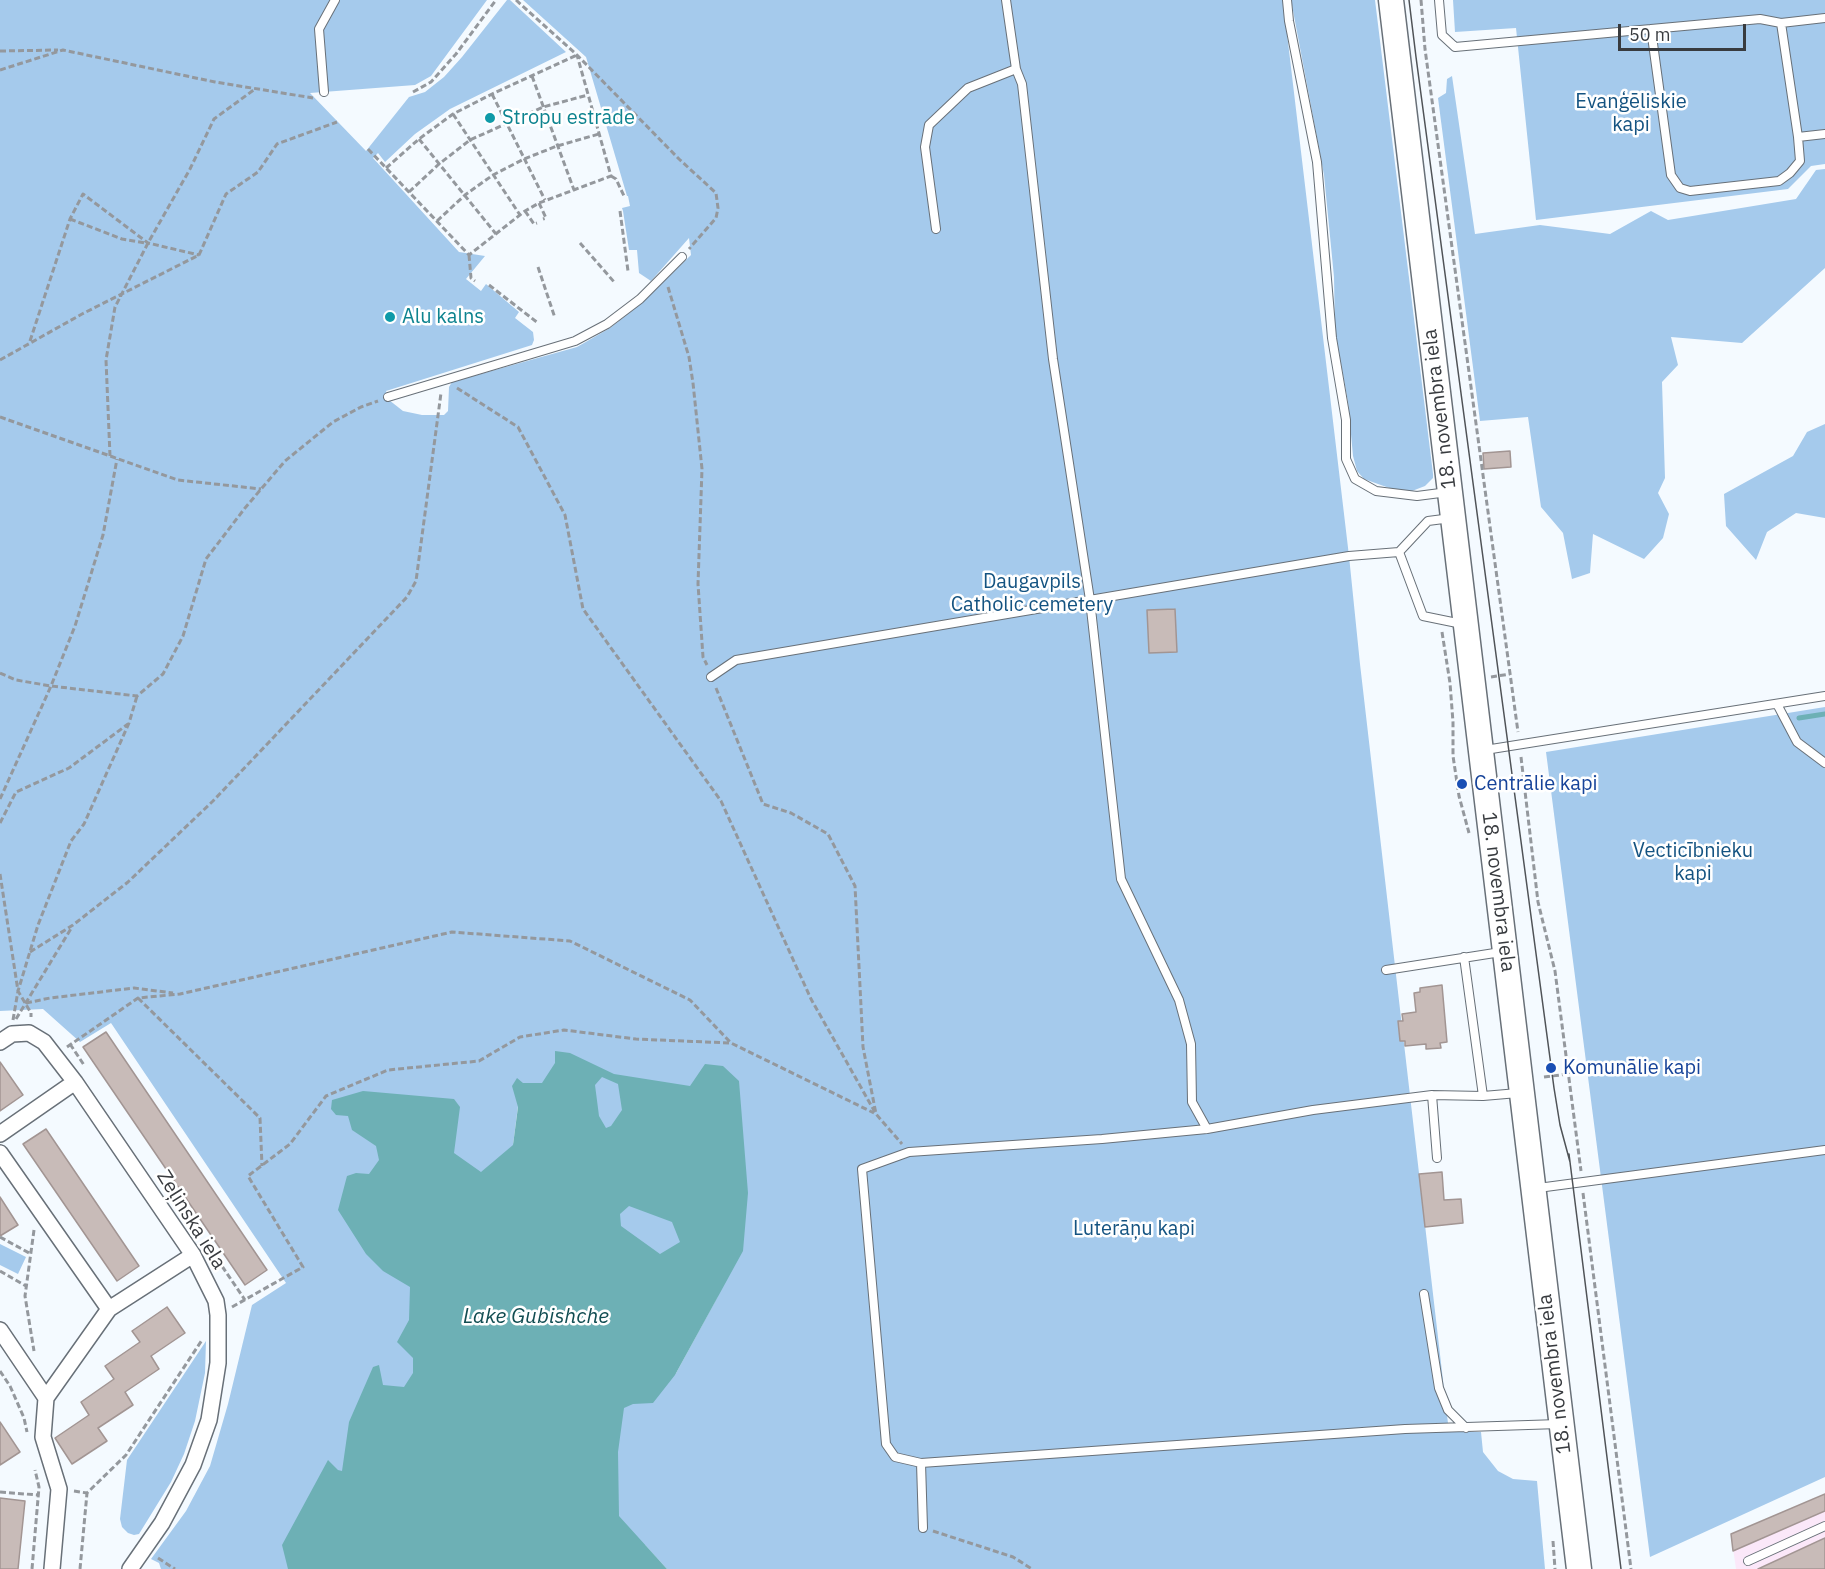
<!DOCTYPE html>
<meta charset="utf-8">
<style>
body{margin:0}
#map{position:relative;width:1825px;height:1569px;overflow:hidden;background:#f4faff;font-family:"IBM Plex Sans",sans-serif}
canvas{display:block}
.scale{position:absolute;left:1618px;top:24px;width:128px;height:27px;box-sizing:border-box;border:3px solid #383b3f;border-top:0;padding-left:8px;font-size:18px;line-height:21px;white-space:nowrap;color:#383b3f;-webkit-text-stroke:4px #fff;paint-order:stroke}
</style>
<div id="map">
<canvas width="1825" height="1569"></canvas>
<div class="scale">50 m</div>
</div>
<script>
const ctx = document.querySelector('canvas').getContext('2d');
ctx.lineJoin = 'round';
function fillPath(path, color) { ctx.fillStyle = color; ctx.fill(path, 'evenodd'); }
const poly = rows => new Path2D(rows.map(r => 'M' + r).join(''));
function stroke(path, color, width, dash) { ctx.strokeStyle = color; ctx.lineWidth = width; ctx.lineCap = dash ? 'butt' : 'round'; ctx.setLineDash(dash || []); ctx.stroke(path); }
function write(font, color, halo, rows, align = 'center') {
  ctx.font = font + ' "IBM Plex Sans",sans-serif'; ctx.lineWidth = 5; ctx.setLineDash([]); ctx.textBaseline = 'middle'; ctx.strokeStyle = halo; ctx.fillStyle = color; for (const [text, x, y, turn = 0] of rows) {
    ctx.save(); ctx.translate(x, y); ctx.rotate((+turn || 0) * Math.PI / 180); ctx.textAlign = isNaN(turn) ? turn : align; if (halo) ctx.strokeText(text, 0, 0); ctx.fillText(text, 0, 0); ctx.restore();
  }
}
const industrial = poly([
 [1825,1494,1825,1569,1736,1569,1731,1534]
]);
const green = poly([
 [0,0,487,0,431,76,415,85,310,93,366,151,409,97,425,92,444,77,462,57,507,0,510,0,566,52,450,109,415,134,385,162,378,153,373,158,459,252,485,256,466,279,481,291,486,284,519,312,515,318,533,332,534,340,532,345,386,391,389,400,403,411,422,415,444,415,448,411,449,387,452,382,577,347,610,328,641,304,691,255,689,238,651,281,639,273,637,250,629,250,623,211,622,208,630,206,628,196,627,196,586,57,523,0,1283,0,1349,556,1360,664,1449,1432,1481,1432,1483,1452,1498,1471,1513,1479,1537,1481,1545,1569,667,1569,645,1545,595,1569,161,1569,159,1563,151,1559,186,1511,210,1466,228,1404,252,1305,286,1283,111,1023,80,1042,43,1009,0,1011],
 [523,1083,542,1083,513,1145,518,1106],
 [715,1276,718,1296,675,1375],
 [1291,0,1375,0,1433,474,1433,478,1425,486,1412,491,1395,490,1364,479,1357,471,1353,456,1348,402,1335,331,1334,277,1324,175],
 [1453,0,1825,0,1825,164,1811,166,1788,189,1536,220,1516,28,1455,32],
 [1452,76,1475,234,1540,225,1610,234,1651,211,1668,220,1796,199,1816,170,1825,169,1825,268,1742,343,1671,337,1678,365,1662,382,1665,478,1658,493,1669,514,1663,538,1644,559,1593,534,1590,573,1572,579,1563,533,1541,507,1528,417,1480,421,1438,98,1446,93,1447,79],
 [1825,424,1825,518,1796,513,1767,532,1756,560,1726,526,1724,494,1793,456,1807,432],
 [1825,707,1825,1477,1650,1557,1546,752],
 [0,1244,26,1257,18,1274,0,1265],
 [206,1341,205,1373,195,1421,184,1454,171,1482,139,1534,134,1535,128,1533,122,1527,120,1519,127,1460]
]);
const water = poly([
 [555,1051,570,1053,614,1074,690,1086,705,1064,723,1066,739,1081,748,1193,743,1251,675,1375,653,1403,633,1404,624,1408,618,1452,619,1516,667,1569,288,1569,282,1545,328,1460,338,1470,342,1471,349,1422,373,1367,379,1365,383,1385,404,1387,413,1373,413,1358,397,1342,409,1320,410,1287,383,1271,366,1254,338,1210,347,1176,356,1173,369,1174,379,1160,376,1146,352,1130,348,1116,336,1115,331,1109,332,1100,363,1091,454,1099,460,1107,454,1153,481,1172,513,1145,518,1107,512,1086,517,1078,523,1083,542,1083,555,1063],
 [602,1077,618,1084,622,1110,611,1126,606,1128,599,1116,595,1085],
 [629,1206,672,1222,680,1242,660,1254,621,1226,620,1214]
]);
const stream = poly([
 [1799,718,1825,714]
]);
const building = poly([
 [1510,451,1511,467,1484,469,1483,453,1510,451],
 [1175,609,1177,652,1149,653,1147,610,1175,609],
 [1442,985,1447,1042,1440,1043,1441,1048,1426,1049,1426,1044,1405,1046,1405,1041,1400,1041,1398,1021,1403,1021,1402,1014,1416,1012,1414,993,1420,992,1420,988,1442,985],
 [106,1032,267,1270,245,1285,83,1047,106,1032],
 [0,1062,23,1095,0,1111,0,1062],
 [46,1129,139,1266,117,1281,23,1144,46,1129],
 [1442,1172,1444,1200,1461,1199,1463,1223,1425,1227,1419,1174,1442,1172],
 [0,1197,18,1225,0,1236,0,1197],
 [167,1307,185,1333,151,1356,159,1369,125,1392,133,1405,98,1428,107,1441,72,1464,55,1438,89,1415,81,1402,114,1379,105,1366,140,1342,132,1331,167,1307],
 [0,1422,20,1452,0,1465,0,1422],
 [1825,1494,1825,1511,1733,1551,1731,1534,1825,1494],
 [0,1498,25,1501,18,1569,0,1569,0,1498],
 [1825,1538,1825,1569,1758,1569,1825,1538]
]);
const path = poly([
 [516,0,577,55,679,159,716,193,718,208,716,218,689,249],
 [1421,0,1425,49,1518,732],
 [0,51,58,50],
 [0,70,63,50,215,82,313,98],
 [532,76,574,190],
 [413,92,431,82,456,54,496,0],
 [492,94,545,200],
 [453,114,520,215],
 [419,139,496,234],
 [368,149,469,255,525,211,539,203,611,176,577,55],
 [386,168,419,139,453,114,492,94,577,55],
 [611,176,616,179,624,196],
 [409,192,439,164,470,140,543,107,588,95],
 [539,203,546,218,543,219],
 [525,211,534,224,537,223],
 [620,211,628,271],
 [70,219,122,239,146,243],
 [437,221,465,195,493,175,524,159,557,146,599,134],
 [580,243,615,283],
 [469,255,471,278,475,281],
 [538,267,555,318],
 [489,285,538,323],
 [668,287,689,357,693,383,702,469,698,584,703,657,707,665],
 [30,341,70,219,83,194,148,243,199,255],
 [0,360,82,314,199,255,226,194,258,172,277,144,337,122],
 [457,388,518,427,565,515,583,609,721,801,811,999,876,1114],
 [0,417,178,480,261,489],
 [110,456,106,360,115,307,148,243,190,169,214,119,255,89],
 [1442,632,1450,683,1453,722,1453,756,1459,796,1469,833],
 [0,673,16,680,51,686,137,696,163,674,183,636,206,559,245,508,285,461,333,422,361,407,378,401],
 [1491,677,1510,674],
 [716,688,763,804,791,813,828,834,855,886,863,1047,876,1114,902,1144],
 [1521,757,1538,902,1555,971,1581,1171],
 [0,799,51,686,75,626,103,535,117,459],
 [0,823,16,792,69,768,128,724],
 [0,874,18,991,31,1013,31,1017],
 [30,952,73,925,128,882,213,801,407,597,416,581,441,393],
 [138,998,260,1118,262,1166],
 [26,1003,50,998,134,988,173,993],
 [16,1019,72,927],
 [13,1020,18,991,38,925,71,841,84,824,129,723,137,696],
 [70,1044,84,1065],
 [67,1047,138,998,180,994,452,932,570,941,690,1000,731,1043,874,1113],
 [1544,1077,1568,1074],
 [1583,1193,1631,1569],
 [34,1230,25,1296,34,1351],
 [0,1237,31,1254],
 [207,1244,245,1300],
 [0,1271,26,1286],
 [232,1307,303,1267,248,1176,290,1144,326,1096,388,1070,479,1061,520,1037,564,1030,636,1039,731,1043],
 [0,1371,10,1386,24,1418,27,1432],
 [74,1491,87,1493],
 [0,1492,38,1495],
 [933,1531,1013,1557,1032,1569],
 [1553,1541,1555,1569],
 [158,1558,175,1569],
 [32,1569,39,1487,35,1470],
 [80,1569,87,1493,126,1455,202,1340]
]);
const service = poly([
 [1006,0,1016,69,1022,84,1053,359,1090,600,1121,879,1179,1000,1191,1044,1192,1102,1207,1129],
 [1287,0,1289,21,1317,162,1332,338,1346,420,1346,459,1355,479,1376,491,1417,496,1448,492],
 [1439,0,1442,35,1455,47,1760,19,1781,23],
 [1825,18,1781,23,1798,137,1825,134],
 [1651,29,1671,175,1680,188,1690,191,1779,181,1790,173,1800,161,1798,137],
 [324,92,319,29,335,0],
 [936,229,925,147,929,125,968,88,1016,69],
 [388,397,575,341,607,324,640,299,682,257],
 [1451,518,1428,521,1399,552,1423,616,1462,624],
 [711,677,736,660,1349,556,1399,552],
 [1777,704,1797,742,1825,763],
 [1485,750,1825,696],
 [1464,957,1483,1096],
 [1386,970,1501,952],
 [1432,1095,1437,1158],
 [1538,1188,1825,1150],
 [1424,1294,1439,1388,1448,1410,1466,1428],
 [921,1463,1405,1429,1559,1424],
 [923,1528,921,1463,895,1457,886,1444,862,1169,909,1152,1102,1139,1207,1129,1313,1110,1432,1095,1483,1096,1518,1093],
 [1748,1561,1825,1526]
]);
const minor = poly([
 [0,1042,12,1034,29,1033,44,1042,75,1082,193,1255,216,1301,218,1315,218,1363,209,1420,193,1465,162,1523,130,1569],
 [0,1134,75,1082],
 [0,1153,109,1309,193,1255],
 [0,1330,46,1398,43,1437,59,1489,52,1569],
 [46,1398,109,1309]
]);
const primary = poly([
 [1391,0,1579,1569]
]);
const tram = poly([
 [1409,0,1416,57,1554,1088,1560,1125,1570,1162],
 [1569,1154,1621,1569]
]);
const markers = [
 [490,118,6,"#0f9aa8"],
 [390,317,6,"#0f9aa8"],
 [1462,784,6,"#1a4fb4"],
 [1551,1068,6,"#1a4fb4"]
];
const parkNames = [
 ["Evanģēliskie",1631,102],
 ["kapi",1631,125],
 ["Daugavpils",1032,582],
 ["Catholic cemetery",1032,605],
 ["Vecticībnieku",1693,851],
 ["kapi",1693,874],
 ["Luterāņu kapi",1134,1229]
];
const cultureNames = [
 ["Stropu estrāde",502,118],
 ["Alu kalns",402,317]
];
const streetNames = [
 ["18. novembra iela",1440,409,-97],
 ["18. novembra iela",1498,892,83],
 ["Zeļinska iela",191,1220,58],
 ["18. novembra iela",1555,1374,-97]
];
const transitNames = [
 ["Centrālie kapi",1474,784],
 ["Komunālie kapi",1563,1068]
];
const waterNames = [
 ["Lake Gubishche",536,1317]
];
fillPath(industrial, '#fbe8f9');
fillPath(green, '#a5caec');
fillPath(water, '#6db0b5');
stroke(stream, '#6db0b5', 5);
fillPath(building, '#c8bbb8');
stroke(building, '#a29593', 1.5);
stroke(service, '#687078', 10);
stroke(minor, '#687078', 18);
stroke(primary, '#687078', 27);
stroke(path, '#94989d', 3, [6, 3]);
stroke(service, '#fff', 8);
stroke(minor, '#fff', 15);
stroke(primary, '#fff', 24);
stroke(tram, '#4f5357', 1.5);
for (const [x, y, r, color] of markers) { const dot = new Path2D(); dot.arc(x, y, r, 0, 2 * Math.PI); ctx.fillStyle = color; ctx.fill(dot); stroke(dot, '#fff', 2); }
write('20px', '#145381', '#fff', parkNames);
write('20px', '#0d838f', '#fff', cultureNames, 'left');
write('20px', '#383b3f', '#fff', streetNames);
write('20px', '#164399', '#fff', transitNames, 'left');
write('italic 21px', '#114d52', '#fff', waterNames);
</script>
